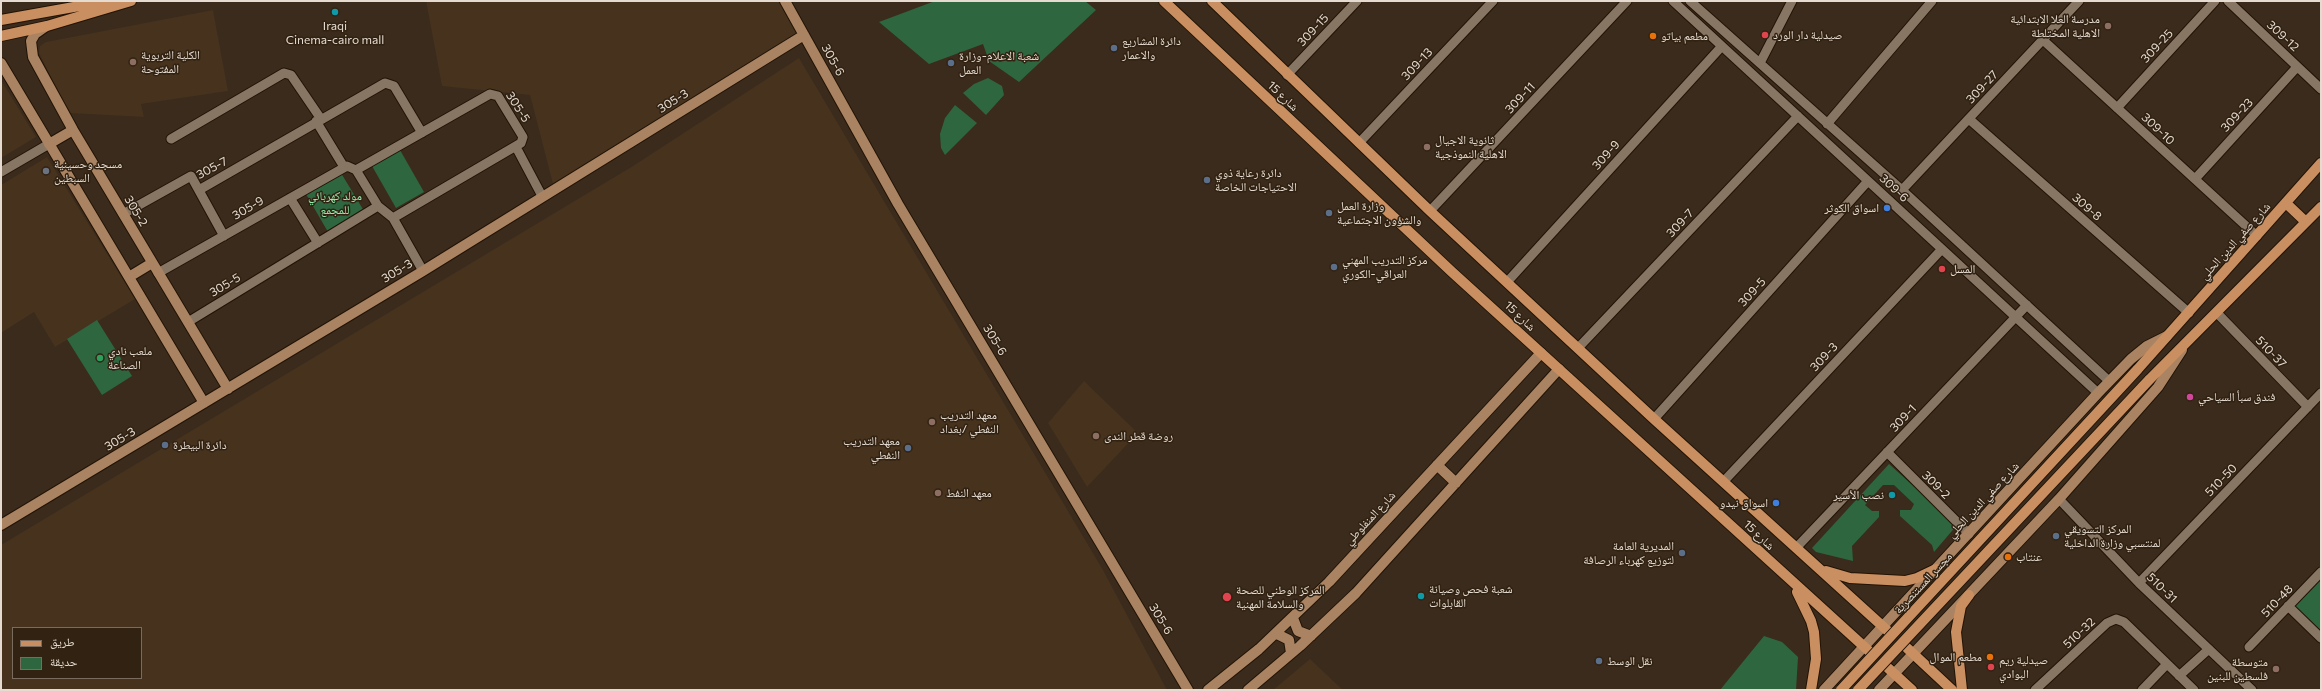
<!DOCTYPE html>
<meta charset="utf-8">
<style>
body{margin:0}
#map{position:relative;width:2322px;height:691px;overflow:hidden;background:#3b2b1c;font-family:Commissioner,"Noto Naskh Arabic",sans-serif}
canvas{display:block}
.frame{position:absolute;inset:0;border:2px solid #e5dbd1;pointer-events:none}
.legend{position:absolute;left:12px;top:627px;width:130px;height:52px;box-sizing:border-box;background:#312212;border:1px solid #796c5e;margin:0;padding:5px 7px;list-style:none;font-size:12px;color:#e5dbd1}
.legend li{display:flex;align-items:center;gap:8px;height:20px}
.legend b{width:20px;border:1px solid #796c5e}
</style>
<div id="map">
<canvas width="2322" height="691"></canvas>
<div class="frame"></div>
<ul class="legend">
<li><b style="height:5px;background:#c98f60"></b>طريق</li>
<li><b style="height:11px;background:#2e6640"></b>حديقة</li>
</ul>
</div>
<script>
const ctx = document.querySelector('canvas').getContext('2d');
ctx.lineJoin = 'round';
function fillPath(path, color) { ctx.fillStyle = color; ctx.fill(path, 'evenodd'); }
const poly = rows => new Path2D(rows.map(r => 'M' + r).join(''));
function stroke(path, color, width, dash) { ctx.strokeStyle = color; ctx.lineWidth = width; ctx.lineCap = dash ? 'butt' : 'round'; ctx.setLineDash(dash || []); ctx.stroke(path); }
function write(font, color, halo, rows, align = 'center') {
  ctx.font = font + ' Commissioner,"Noto Naskh Arabic",sans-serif'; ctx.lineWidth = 3; ctx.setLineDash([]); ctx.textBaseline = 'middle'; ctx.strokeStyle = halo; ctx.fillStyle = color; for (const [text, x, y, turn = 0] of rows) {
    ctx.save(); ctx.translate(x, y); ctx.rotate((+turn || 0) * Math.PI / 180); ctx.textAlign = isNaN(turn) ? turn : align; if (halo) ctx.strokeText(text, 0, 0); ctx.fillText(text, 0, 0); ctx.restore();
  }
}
const built = poly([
 [426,1,785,1,804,35,554,188,530,95,442,86],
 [213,10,228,91,141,104,144,117,69,113,39,53,40,46,46,42],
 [799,58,1103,570,1167,690,1,690,1,545,633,166],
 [13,628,141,628,141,678,13,678],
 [1,80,36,137,1,158],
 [47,157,135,299,55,347,34,312,1,333,1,185],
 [1084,381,1138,433,1087,487,1048,423],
 [1310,659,1343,690,1273,690]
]);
const green = poly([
 [935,1,1085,1,1096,10,1019,82,989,61,983,44,929,64,879,22],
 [988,78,1002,86,1004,95,986,115,963,93,974,84],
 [955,105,977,123,945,155,941,148,940,134,945,118],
 [400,150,424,192,396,208,372,166],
 [341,173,364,211,328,232,306,194],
 [97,320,132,376,102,395,67,339],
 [1889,464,1957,525,1934,552,1932,545,1900,516,1900,510,1911,510,1914,504,1894,485,1883,485,1865,505,1872,511,1879,511,1879,517,1852,546,1853,561,1816,552,1812,548],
 [2321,572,2321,638,2288,606],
 [1764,636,1782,642,1798,657,1796,690,1720,690]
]);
const street = poly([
 [1673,1,2098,393],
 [1690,1,1902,190,2109,381],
 [2228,1,2321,89],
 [2043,40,2257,236],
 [1760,63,1792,1],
 [1287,75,1357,1],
 [2117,108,2215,1],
 [1969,119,2189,313],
 [316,121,344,167],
 [1827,124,1932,1],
 [171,139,284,73,291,75,321,119],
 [1359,143,1493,1],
 [516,147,542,196],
 [356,170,490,94,498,96,523,137,521,143,393,218],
 [1,172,49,144],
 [2195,179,2297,67],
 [199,190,385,83,394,86,422,133],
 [1902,190,2079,1],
 [290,198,318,243],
 [1430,211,1627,1],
 [123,214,191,176,224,236],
 [158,273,347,166,356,170,378,206,393,218,423,271],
 [1508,281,1722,46],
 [2217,313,2308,407],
 [188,322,378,206],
 [1579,347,1798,116],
 [1654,419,1868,181],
 [1887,452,1969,534],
 [1724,481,1942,249],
 [2059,499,2139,583,2252,690],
 [1796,548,2027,305],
 [2139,583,2321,393],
 [2288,606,2321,638],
 [2249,647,2321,572],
 [2179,676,2209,649],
 [2035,690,2107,623,2116,619,2124,622,2194,690],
 [2142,690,2167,664]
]);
const secondary = poly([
 [785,1,898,204,1188,690],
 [45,27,35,34,31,41,33,57,73,130,228,389],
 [1,63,204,403],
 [49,144,73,130],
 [129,277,152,263],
 [1437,465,1456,483],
 [1,525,423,271,804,35],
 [1293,618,1298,631,1311,636],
 [1277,634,1289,640,1291,653],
 [1208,690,1259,649,1329,582,1541,353],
 [1248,690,1300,646,1356,593,1559,369],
 [1824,690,2098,393,2131,359,2147,346,2167,336],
 [1879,690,2059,499,2158,387,2182,350]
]);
const primary = poly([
 [1164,1,1452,272,1870,652],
 [1212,1,1430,211,1654,419,1889,632],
 [1,20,107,1],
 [1,36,47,26,131,1],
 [2286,203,2306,222],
 [2137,370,2321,163],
 [2149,380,2321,207],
 [1826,571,1850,578,1905,581,1917,578,1936,569],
 [1797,592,1811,621,1814,632,1816,659,1811,690],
 [1907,648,1952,690],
 [1888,668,1912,690],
 [1962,690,1956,632,1961,606,1969,595]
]);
const primaryBridge = poly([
 [1841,690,2137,370],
 [1858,690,2149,380]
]);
const markers = [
 [335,12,4,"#0f9aa8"],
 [2108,26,4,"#8d6e63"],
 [1765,35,4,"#e0444e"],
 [1653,36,4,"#e8710a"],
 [1114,48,4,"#5c6f8a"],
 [133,62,4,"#8d6e63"],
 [951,63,4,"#5c6f8a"],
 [1427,147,4,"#8d6e63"],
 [46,171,4,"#6b7280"],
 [1207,180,4,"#5c6f8a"],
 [1887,208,4,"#3f7fe0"],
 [1329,213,4,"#5c6f8a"],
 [1334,267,4,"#5c6f8a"],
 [1942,269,4,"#e0444e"],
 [100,358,4,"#2e9e5b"],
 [2190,397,4,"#d1479c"],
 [932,422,4,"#8d6e63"],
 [1096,436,4,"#8d6e63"],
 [165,445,4,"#5c6f8a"],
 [908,448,4,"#5c6f8a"],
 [938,493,4,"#8d6e63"],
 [1892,495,4,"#0f9aa8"],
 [1776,503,4,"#3f7fe0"],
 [2056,536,4,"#5c6f8a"],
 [1682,553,4,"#5c6f8a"],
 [2008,557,4,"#e8710a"],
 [1421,596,4,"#0f9aa8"],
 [1227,597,5,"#e0444e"],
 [1990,657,4,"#e8710a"],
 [1599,661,4,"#5c6f8a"],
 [1991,667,4,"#e0444e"],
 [2276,669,4,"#8d6e63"]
];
const poiNames = [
 ["مدرسة العلا الابتدائية",2100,19,"right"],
 ["الاهلية المختلطة",2100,33,"right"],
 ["Iraqi",335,26,"center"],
 ["Cinema-cairo mall",335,40,"center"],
 ["صيدلية دار الورد",1773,35],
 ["مطعم بياتو",1661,36],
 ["دائرة المشاريع",1122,41],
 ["والاعمار",1122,55],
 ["الكلية التربوية",141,55],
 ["المفتوحة",141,69],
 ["شعبة الاعلام-وزارة",959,56],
 ["العمل",959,70],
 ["ثانوية الاجيال",1435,140],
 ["الاهلية النموذجية",1435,154],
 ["مسجد وحسينية",54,164],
 ["السبطين",54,178],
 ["دائرة رعاية ذوي",1215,173],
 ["الاحتياجات الخاصة",1215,187],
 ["وزارة العمل",1337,206],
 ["والشؤون الاجتماعية",1337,220],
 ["اسواق الكوثر",1879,208,"right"],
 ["مركز التدريب المهني",1342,260],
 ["العراقي-الكوري",1342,274],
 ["المسل",1950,269],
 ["ملعب نادي",108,351],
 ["الصناعة",108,365],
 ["فندق سبأ السياحي",2198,397],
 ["معهد التدريب",940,415],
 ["النفطي /بغداد",940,429],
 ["روضة قطر الندى",1104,436],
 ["معهد التدريب",900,441,"right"],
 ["النفطي",900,455,"right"],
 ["دائرة البيطرة",173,445],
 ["معهد النفط",946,493],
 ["نصب الأسير",1884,495,"right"],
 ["اسواق نيدو",1768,503,"right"],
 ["المركز التسويقي",2064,529],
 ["لمنتسبي وزارة الداخلية",2064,543],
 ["المديرية العامة",1674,546,"right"],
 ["لتوزيع كهرباء الرصافة",1674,560,"right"],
 ["عنتاب",2016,557],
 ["شعبة فحص وصيانة",1429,589],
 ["القابلوات",1429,603],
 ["المركز الوطني للصحة",1236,590],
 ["والسلامة المهنية",1236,604],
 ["مطعم الموال",1982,657,"right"],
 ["صيدلية ريم",1999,660],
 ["البوادي",1999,674],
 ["نقل الوسط",1607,661],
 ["متوسطة",2268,662,"right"],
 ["فلسطين للبنين",2268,676,"right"]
];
const streetNames = [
 ["309-15",1313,30,-47],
 ["309-12",2283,36,43],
 ["309-25",2157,46,-47],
 ["305-6",833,60,61],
 ["309-13",1417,64,-47],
 ["309-27",1982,87,-47],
 ["شارع 15",1283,96,43],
 ["309-11",1520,98,-47],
 ["305-3",673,101,-32],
 ["305-5",518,107,57],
 ["309-23",2237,115,-47],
 ["309-10",2158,129,43],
 ["309-9",1606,155,-48],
 ["305-7",212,168,-28],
 ["309-6",1894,188,43],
 ["309-8",2087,207,41],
 ["305-9",248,208,-30],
 ["305-2",136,211,59],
 ["309-7",1680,223,-47],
 ["شارع صفي الدين الحلي",2235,241,-48],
 ["305-3",397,271,-31],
 ["305-5",225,285,-31],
 ["309-5",1752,292,-48],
 ["شارع 15",1520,316,43],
 ["305-6",995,340,59],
 ["510-37",2271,352,46],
 ["309-3",1824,357,-47],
 ["309-1",1903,418,-47],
 ["305-3",120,439,-31],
 ["510-50",2221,480,-46],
 ["309-2",1936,485,45],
 ["شارع صفي الدين الحلي",1983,500,-47],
 ["شارع المنفلوطي",1370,518,-47],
 ["شارع 15",1759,535,43],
 ["مجسر المستنصرية",1923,583,-47],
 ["510-31",2162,588,44],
 ["510-48",2277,601,-46],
 ["305-6",1161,619,59],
 ["510-32",2079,633,-43]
];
const parkNames = [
 ["مولد كهربائي",335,196],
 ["للمجمع",335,210]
];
fillPath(built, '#46321d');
fillPath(green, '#2e6640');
stroke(street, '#221305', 11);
stroke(secondary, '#221305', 12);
stroke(primary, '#221305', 12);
stroke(street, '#887664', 9);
stroke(secondary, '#a98362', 10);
stroke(primary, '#c98f60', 10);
stroke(primaryBridge, '#221305', 12, []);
stroke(primaryBridge, '#c98f60', 10);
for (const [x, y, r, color] of markers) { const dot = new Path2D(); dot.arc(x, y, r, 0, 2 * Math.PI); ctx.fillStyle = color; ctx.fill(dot); stroke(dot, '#312212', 1.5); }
write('12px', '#e5dbd1', '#312212', poiNames, 'left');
write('12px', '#e5dbd1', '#312212', streetNames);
write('12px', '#93edad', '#312212', parkNames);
</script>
